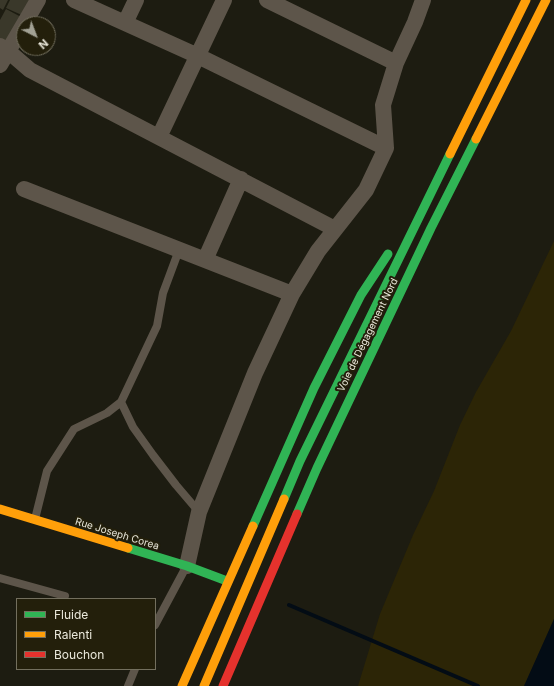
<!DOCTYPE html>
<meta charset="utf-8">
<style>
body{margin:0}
#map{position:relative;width:554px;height:686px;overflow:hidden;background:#1d1c11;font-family:Inter,sans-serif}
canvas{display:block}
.legend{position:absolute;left:16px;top:598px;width:140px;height:72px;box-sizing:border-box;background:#231f0b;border:1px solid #736f5e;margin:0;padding:5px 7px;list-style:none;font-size:12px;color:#eae8db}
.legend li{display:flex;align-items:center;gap:8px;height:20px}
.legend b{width:20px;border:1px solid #736f5e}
.north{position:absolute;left:16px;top:16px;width:40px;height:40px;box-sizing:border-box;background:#231f0b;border:1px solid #736f5e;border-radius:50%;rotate:138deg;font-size:11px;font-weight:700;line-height:16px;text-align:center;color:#eae8db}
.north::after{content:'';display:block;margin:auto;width:14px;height:18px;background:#a2a194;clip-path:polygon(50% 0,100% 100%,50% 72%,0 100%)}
</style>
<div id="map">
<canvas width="554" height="686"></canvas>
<ul class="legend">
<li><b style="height:5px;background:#30b455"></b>Fluide</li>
<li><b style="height:5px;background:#ff9f0a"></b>Ralenti</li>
<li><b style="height:5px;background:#e5322d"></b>Bouchon</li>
</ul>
<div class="north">N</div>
</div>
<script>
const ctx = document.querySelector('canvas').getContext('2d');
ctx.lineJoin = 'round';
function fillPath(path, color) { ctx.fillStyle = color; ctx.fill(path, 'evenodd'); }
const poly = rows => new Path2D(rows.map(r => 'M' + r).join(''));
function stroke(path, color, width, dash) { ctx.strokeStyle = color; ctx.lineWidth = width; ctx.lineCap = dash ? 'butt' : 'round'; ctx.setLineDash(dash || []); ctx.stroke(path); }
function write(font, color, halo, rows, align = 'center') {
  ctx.font = font + ' Inter,sans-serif'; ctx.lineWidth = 4; ctx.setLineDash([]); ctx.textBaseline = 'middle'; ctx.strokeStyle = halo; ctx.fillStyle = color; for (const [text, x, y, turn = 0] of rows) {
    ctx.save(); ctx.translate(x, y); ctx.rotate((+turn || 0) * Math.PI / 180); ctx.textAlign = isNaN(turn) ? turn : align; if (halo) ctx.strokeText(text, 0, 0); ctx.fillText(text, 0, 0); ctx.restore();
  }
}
const sand = poly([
 [554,241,554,619,524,686,358,686,380,614,413,535,434,491,460,425,476,392,511,331]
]);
const water = poly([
 [554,619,554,686,524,686,546,637]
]);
const stream = poly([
 [289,605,478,686]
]);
const building = poly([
 [0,0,8,0,3,10,0,8],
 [10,0,32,0,24,16,6,8],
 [6,9,23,18,9,43,0,38,0,20]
]);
const lane = poly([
 [121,402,133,427,153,455,176,485,199,512],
 [35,519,47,471,74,429,107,413,121,402,157,326,163,293,179,250],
 [0,578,65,596],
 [155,625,186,567],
 [128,686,135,669]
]);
const street = poly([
 [74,0,198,56,386,148],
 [267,0,396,63],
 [125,23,136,0],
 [0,46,8,51,30,70,335,229],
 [0,65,38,0],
 [159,137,224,0],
 [24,189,292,294],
 [205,260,241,179],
 [187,566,199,512,255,373,292,294,318,251,366,190,386,148,383,105,396,63,415,22,423,0]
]);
const fast = poly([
 [284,499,300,461,450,154],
 [297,514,317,468,431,228,476,139],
 [253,526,314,388,361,295,388,254],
 [128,548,187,566,227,581]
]);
const slow = poly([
 [476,139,546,0],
 [450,154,526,0],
 [0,509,128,548],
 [182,686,253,526],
 [204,686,284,499]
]);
const jam = poly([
 [223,686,297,514]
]);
const streetNames = [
 ["Voie de Dégagement Nord",368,335,-64],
 ["Rue Joseph Corea",117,534,17]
];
fillPath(sand, '#2c2506');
fillPath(water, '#030c15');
stroke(stream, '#030c15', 4);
fillPath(building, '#3a382a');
stroke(lane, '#5d554a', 8);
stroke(street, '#5d554a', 16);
stroke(fast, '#30b455', 9);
stroke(slow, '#ff9f0a', 9);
stroke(jam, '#e5322d', 9);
write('10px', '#eae8db', '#231f0b', streetNames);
</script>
